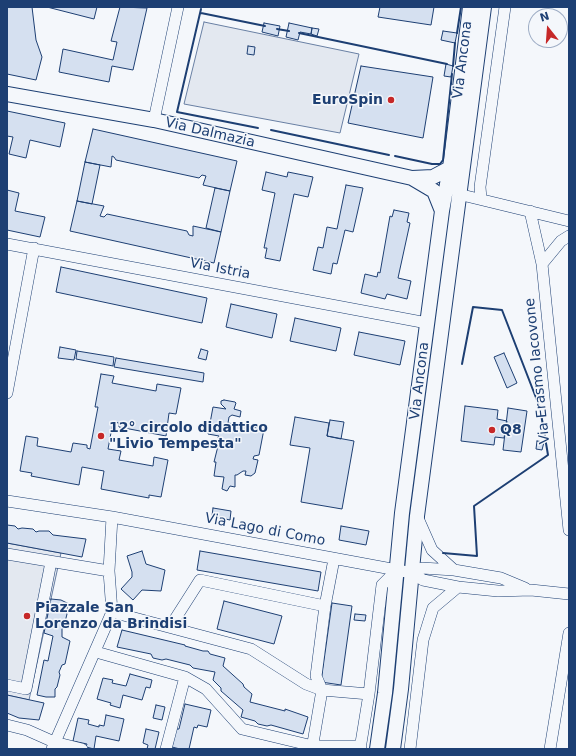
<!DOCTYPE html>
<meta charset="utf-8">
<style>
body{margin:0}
#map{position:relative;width:576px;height:756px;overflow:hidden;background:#f4f7fb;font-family:"DejaVu Sans",sans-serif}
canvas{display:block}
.frame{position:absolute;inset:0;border:8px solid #1d3f73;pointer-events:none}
.north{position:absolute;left:528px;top:8px;width:40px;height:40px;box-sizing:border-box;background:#f4f7fb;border:1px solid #9eadc5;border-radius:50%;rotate:343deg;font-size:11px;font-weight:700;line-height:16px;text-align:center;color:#1d3f73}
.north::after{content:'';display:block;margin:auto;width:14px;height:18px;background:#c62828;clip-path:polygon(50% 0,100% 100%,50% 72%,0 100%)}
</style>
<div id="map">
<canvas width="576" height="756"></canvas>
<div class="frame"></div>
<div class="north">N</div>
</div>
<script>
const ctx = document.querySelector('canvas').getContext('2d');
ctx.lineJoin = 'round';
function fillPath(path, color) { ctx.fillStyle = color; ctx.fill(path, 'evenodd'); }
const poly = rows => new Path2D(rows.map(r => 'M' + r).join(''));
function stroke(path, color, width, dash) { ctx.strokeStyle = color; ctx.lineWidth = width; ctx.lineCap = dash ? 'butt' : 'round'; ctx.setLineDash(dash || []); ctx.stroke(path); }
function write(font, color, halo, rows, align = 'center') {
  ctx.font = font + ' "DejaVu Sans",sans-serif'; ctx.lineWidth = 3; ctx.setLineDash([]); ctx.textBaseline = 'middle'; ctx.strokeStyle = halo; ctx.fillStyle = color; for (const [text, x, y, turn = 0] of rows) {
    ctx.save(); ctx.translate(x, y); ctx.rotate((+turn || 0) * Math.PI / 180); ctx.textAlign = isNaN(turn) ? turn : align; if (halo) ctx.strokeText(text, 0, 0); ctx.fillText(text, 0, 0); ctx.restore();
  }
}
const parking = poly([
 [204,22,359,54,340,133,184,104,204,22],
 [7,543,61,553,29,700,7,695,7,543]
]);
const building = poly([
 [7,7,32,7,36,40,42,57,36,80,7,74,7,7],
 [47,7,97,7,94,19,47,7],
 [120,7,147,8,133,70,112,66,109,82,59,72,63,49,113,60,117,42,111,41,120,7],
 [380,7,434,7,431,25,378,17,380,7],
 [264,23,280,26,278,36,262,32,264,23],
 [289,23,312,28,311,34,300,32,298,40,286,37,289,23],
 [312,28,319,29,317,36,311,34,312,28],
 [443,31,457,33,455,43,441,40,443,31],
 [248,46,255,47,254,55,247,54,248,46],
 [446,64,453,66,451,77,444,76,446,64],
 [361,66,433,77,423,138,348,123,361,66],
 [7,111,65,123,60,147,30,140,26,158,9,154,13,137,7,136,7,111],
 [93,129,237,161,230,191,203,185,206,176,202,175,199,178,116,160,114,157,112,156,111,167,85,162,93,129],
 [85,162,100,165,92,204,77,201,85,162],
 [266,172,287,177,288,172,313,177,308,197,294,194,280,261,265,258,267,248,264,248,275,193,262,190,266,172],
 [346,185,363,188,353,232,345,230,337,264,333,263,331,274,313,270,318,247,323,248,327,227,337,229,346,185],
 [215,188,230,191,221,232,206,228,215,188],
 [7,190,19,193,15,211,45,217,40,237,7,230,7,190],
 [77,201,104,206,100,216,104,217,107,214,187,231,189,235,193,236,193,226,221,232,214,263,70,231,77,201],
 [394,210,409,213,407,222,410,223,398,278,411,281,407,299,387,294,385,299,361,293,365,274,377,277,378,272,380,273,390,216,392,217,394,210],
 [61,267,207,298,202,323,56,292,61,267],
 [231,304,277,314,272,338,226,327,231,304],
 [295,318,341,328,336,351,290,341,295,318],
 [359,332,405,341,400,365,354,355,359,332],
 [60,347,76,350,74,360,58,358,60,347],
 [201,349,208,351,206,360,198,358,201,349],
 [77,351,114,357,113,366,76,359,77,351],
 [504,353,517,383,507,388,494,357,504,353],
 [116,358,204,373,203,382,114,367,116,358],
 [101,374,114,376,112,383,156,391,157,384,181,388,176,414,169,413,166,436,119,427,119,423,113,422,108,449,121,451,119,460,153,466,154,457,168,460,161,497,149,495,149,498,101,489,104,471,82,467,79,485,31,476,32,473,20,471,26,436,38,438,37,446,71,452,73,443,87,445,87,448,90,449,98,407,95,407,101,374],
 [224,400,235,402,236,403,234,409,241,411,240,417,232,415,229,417,228,423,264,429,259,455,254,456,253,459,258,460,255,473,251,476,245,475,246,471,243,471,237,475,235,475,235,487,230,486,227,491,222,489,224,477,214,476,216,462,214,462,220,438,218,438,219,436,208,434,213,407,226,409,221,404,221,401,224,400],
 [465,406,498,410,497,419,507,421,504,438,495,437,494,445,461,441,465,406],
 [508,408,527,411,521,452,503,450,508,408],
 [295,417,329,423,327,436,354,441,342,509,301,502,310,448,290,445,295,417],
 [330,420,344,422,341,439,327,436,330,420],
 [537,441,544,442,542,450,536,449,537,441],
 [213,508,231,511,230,520,212,516,213,508],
 [7,525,15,526,18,529,22,528,33,529,36,532,39,531,49,531,53,535,86,539,82,557,7,543,7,525],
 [341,526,369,531,366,545,339,540,341,526],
 [142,551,146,564,165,570,161,591,142,590,133,600,121,589,132,577,132,572,127,556,142,551],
 [200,551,321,572,318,591,197,570,200,551],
 [51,599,61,600,69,604,66,611,67,614,64,626,62,629,62,637,70,641,65,664,62,665,59,672,60,675,57,687,55,689,55,697,46,697,37,695,44,660,48,661,53,636,44,633,51,599],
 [224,601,282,616,274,644,217,629,224,601],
 [332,603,352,606,341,685,321,682,332,603],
 [355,614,366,615,365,621,354,620,355,614],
 [122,630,185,645,185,646,203,651,208,651,210,654,225,658,223,666,243,684,244,687,252,694,250,702,285,711,285,709,308,717,303,734,271,725,267,726,258,724,255,721,241,717,243,710,221,691,221,688,213,680,215,672,193,668,190,665,166,659,162,660,153,658,151,654,117,647,122,630],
 [130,674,152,680,150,688,146,687,142,700,123,695,120,708,110,705,111,703,97,699,103,678,113,680,112,683,126,686,130,674],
 [7,695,44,703,39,720,19,718,7,713,7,695],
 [185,704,211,710,207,727,198,725,197,728,194,727,189,749,180,749,172,747,176,729,179,729,185,704],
 [156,705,165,707,162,720,153,718,156,705],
 [106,715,124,719,119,741,96,736,94,749,86,747,87,744,73,741,78,718,89,720,88,724,99,727,99,725,104,726,106,715],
 [146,729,159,732,155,749,147,749,148,745,143,743,146,729]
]);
const minor = poly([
 [154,120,178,7],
 [458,194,569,221],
 [481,199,480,187,505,7],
 [530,211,542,264,569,530],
 [7,244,427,323],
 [542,264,561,241,569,236],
 [7,393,34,248],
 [7,501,112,517,397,570,412,573,423,580,458,587,498,591,531,590,569,594],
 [417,516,432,550,454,570,501,578,525,588],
 [7,554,109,571],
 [412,573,422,568,454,570],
 [112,612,251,649,306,684,322,690,369,694],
 [170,627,200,580,325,606],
 [96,652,185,677,206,689,242,729,313,746,361,746],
 [7,685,26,689,51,562],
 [7,725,27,730,54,742,82,749],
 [52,749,112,612,109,571,112,517],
 [166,749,185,677],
 [312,749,322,690,316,676,325,606,334,559],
 [360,749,369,694,382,585,397,570],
 [410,749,423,640,433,608,458,587],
 [550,749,569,633]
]);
const tertiary = poly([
 [7,94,154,120,412,178,433,177,450,168],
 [412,178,434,191,442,211],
 [377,749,385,693,402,513,442,211,450,168,470,7],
 [393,749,401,689,417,516,484,7]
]);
const wall = poly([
 [201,9,177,112,258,128],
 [201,13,265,26],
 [277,29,289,31],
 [299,33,447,64],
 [457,33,461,7],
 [453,66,455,43],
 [271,130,389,155],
 [395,156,432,164,440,164,443,160,452,74],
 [443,553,477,556,474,506,548,455,540,408,502,310,473,307,462,364]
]);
const markers = [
 [391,100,4,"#c62828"],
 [492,430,4,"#c62828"],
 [101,436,4,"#c62828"],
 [27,616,4,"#c62828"]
];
const streetNames = [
 ["Via Ancona",463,60,-83],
 ["Via Dalmazia",210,133,13],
 ["Via Istria",220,269,11],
 ["Via Erasmo Iacovone",538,371,-96],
 ["Via Ancona",420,381,-83],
 ["Via Lago di Como",265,530,11]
];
const poiNames = [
 ["EuroSpin",383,100,"right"],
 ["12° circolo didattico",109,428],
 ["\"Livio Tempesta\"",109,444],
 ["Q8",500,430],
 ["Piazzale San",35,608],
 ["Lorenzo da Brindisi",35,624]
];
fillPath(parking, '#e3e8f0');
stroke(parking, '#687fa3', 1);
fillPath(building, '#d5e0f0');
stroke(building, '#1d3f73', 1);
stroke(minor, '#1d3f73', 12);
stroke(tertiary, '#1d3f73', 16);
stroke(minor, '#f4f7fb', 11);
stroke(tertiary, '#f4f7fb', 14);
stroke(wall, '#1d3f73', 2);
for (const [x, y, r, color] of markers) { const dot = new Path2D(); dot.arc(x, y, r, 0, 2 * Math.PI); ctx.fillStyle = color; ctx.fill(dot); stroke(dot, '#f4f7fb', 1.5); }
write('14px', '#1d3f73', '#f4f7fb', streetNames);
write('bold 14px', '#1d3f73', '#f4f7fb', poiNames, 'left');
</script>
